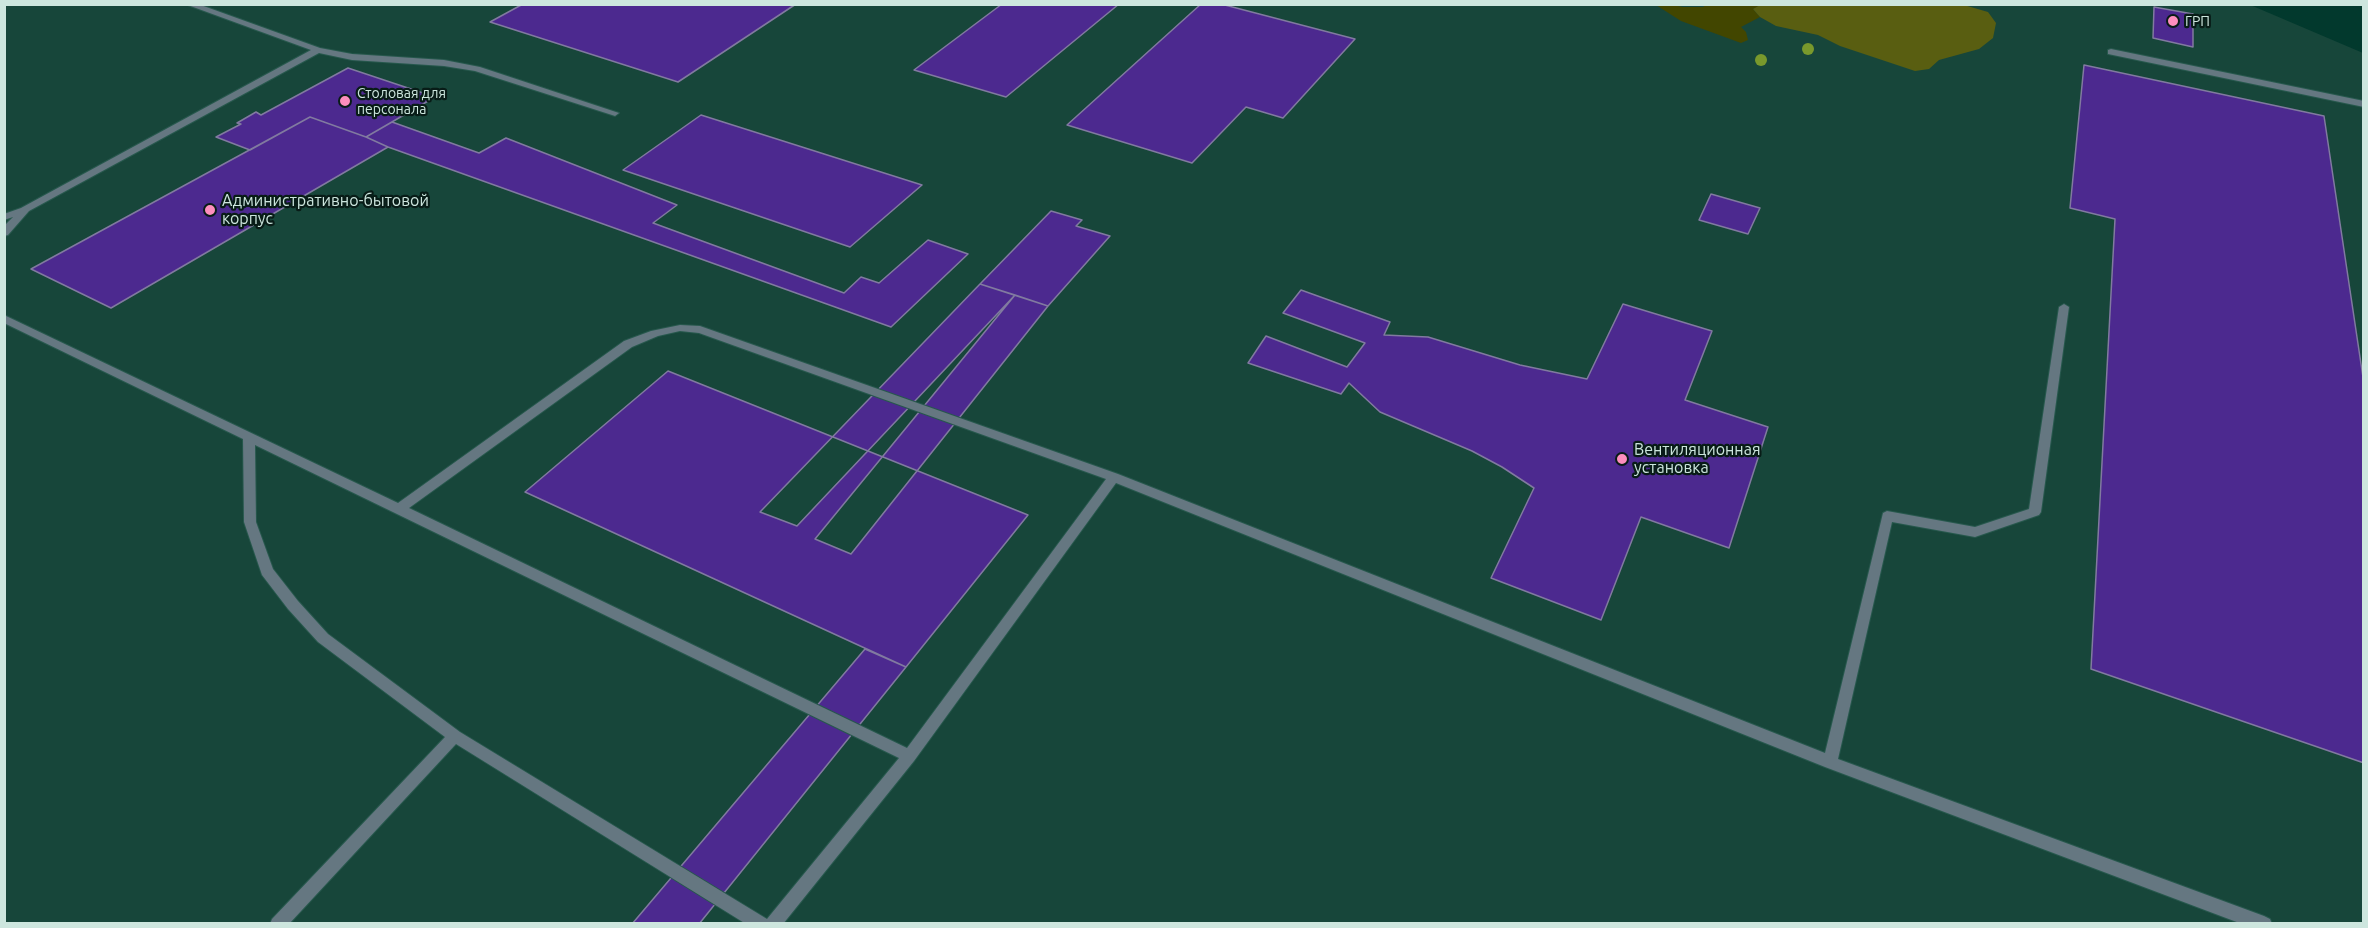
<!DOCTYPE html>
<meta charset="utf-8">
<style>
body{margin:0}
#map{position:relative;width:2368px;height:928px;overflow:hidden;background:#02392d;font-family:Ubuntu,sans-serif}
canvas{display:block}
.frame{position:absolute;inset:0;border:6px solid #cde6de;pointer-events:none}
</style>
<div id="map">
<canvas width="2368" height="928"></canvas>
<div class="frame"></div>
</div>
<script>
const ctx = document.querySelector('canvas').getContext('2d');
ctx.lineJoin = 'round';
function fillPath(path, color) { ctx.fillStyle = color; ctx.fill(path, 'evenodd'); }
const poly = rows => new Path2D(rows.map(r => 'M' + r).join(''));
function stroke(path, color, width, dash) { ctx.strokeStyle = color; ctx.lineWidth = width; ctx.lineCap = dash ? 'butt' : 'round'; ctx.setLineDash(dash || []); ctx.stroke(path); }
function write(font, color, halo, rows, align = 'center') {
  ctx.font = font + ' Ubuntu,sans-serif'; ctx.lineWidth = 4.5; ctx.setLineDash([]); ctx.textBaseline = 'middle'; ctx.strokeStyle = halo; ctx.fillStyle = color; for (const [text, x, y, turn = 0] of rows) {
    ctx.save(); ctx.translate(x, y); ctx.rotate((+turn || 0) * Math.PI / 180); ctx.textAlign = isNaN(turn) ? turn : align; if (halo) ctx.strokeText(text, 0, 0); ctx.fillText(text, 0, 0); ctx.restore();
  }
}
const built = poly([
 [2248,4,2363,53,2363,923,5,924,5,5]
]);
const green = poly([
 [1707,4,1762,5,1753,9,1760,17,1741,27,1746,32,1748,40,1741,43,1681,21,1656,5,1673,5,1683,7,1703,7]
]);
const forest = poly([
 [1762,4,1964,5,1988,12,1996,23,1993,38,1979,49,1939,60,1929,69,1915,71,1840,46,1818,35,1776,26,1760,17,1753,9]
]);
const building = poly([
 [523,4,796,4,678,82,490,22,523,4],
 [1002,4,1119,4,1006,97,914,70,1002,4],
 [1201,4,1221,4,1355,39,1283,118,1246,107,1192,163,1067,125,1201,4],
 [2154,7,2193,14,2193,47,2153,38,2154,7],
 [2084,65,2324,116,2364,384,2364,763,2091,669,2115,219,2070,208,2084,65],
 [348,68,435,97,366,137,310,117,250,150,216,137,241,124,237,123,256,112,261,115,348,68],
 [701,115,922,185,850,247,623,170,701,115],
 [310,117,366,137,388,147,111,308,31,269,310,117],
 [392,122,479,153,506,138,677,205,653,223,844,293,861,277,879,283,928,240,968,254,891,327,388,147,366,137,392,122],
 [1711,194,1760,208,1748,234,1699,220,1711,194],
 [1051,211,1082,220,1076,226,1110,236,1048,306,980,284,1051,211],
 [980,284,1015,295,797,526,760,512,980,284],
 [1301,290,1390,322,1384,335,1428,337,1520,365,1587,379,1623,304,1712,331,1685,400,1768,427,1729,548,1641,517,1601,620,1491,578,1534,488,1502,467,1472,451,1380,412,1349,383,1341,394,1248,363,1266,336,1347,367,1365,343,1283,313,1301,290],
 [1015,295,1048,306,851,554,815,539,1015,295],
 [668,371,1028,515,906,667,525,492,668,371],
 [865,649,906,667,699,924,632,924,865,649]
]);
const lane = poly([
 [185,4,198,4,320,48,352,54,444,60,480,67,619,113,615,116,612,115,475,71,444,66,352,60,319,53,29,211,8,235,4,236,4,226,13,217,4,220,4,214,21,208,311,50,185,4],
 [2111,49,2364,101,2364,107,2108,54,2108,50,2111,49],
 [2064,304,2069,307,2041,512,2039,515,1975,537,1892,522,1838,759,2264,916,2270,919,2272,924,2242,924,1825,767,1116,483,914,761,783,924,746,924,456,744,289,924,270,924,272,919,445,737,318,642,288,609,262,575,244,522,243,439,4,323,4,315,398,503,624,341,651,331,680,325,700,326,1118,474,1825,753,1883,513,1887,511,1975,527,2029,509,2059,307,2064,304],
 [680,331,699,333,1106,479,907,748,409,508,632,347,658,336,680,331],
 [255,445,899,758,767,919,460,732,328,634,298,601,273,569,256,522,255,445]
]);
const trees = [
 [1808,49],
 [1761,60]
];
const markers = [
 [2173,21,6,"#fd8ebe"],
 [345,101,6,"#fd8ebe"],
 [210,210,6,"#fd8ebe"],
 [1622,459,6,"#fd8ebe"]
];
const farPoinames = [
 ["ГРП",2185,21],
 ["Столовая для",357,93],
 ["персонала",357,109]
];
const poiNames = [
 ["Административно-бытовой",222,201],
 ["корпус",222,219],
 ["Вентиляционная",1634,450],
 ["установка",1634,468]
];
fillPath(built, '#17463a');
fillPath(green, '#424600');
fillPath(forest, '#595e11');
fillPath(building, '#4c298f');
stroke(building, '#817aa0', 1.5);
stroke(lane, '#27584d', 2);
fillPath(lane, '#657781');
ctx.fillStyle = '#79992c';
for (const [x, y] of trees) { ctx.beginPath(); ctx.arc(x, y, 6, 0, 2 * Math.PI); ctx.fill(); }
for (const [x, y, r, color] of markers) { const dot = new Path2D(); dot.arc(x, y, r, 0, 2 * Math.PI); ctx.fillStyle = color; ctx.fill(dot); stroke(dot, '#081c17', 2); }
write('14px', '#cde6de', '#081c17', farPoinames, 'left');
write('16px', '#cde6de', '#081c17', poiNames, 'left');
</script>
